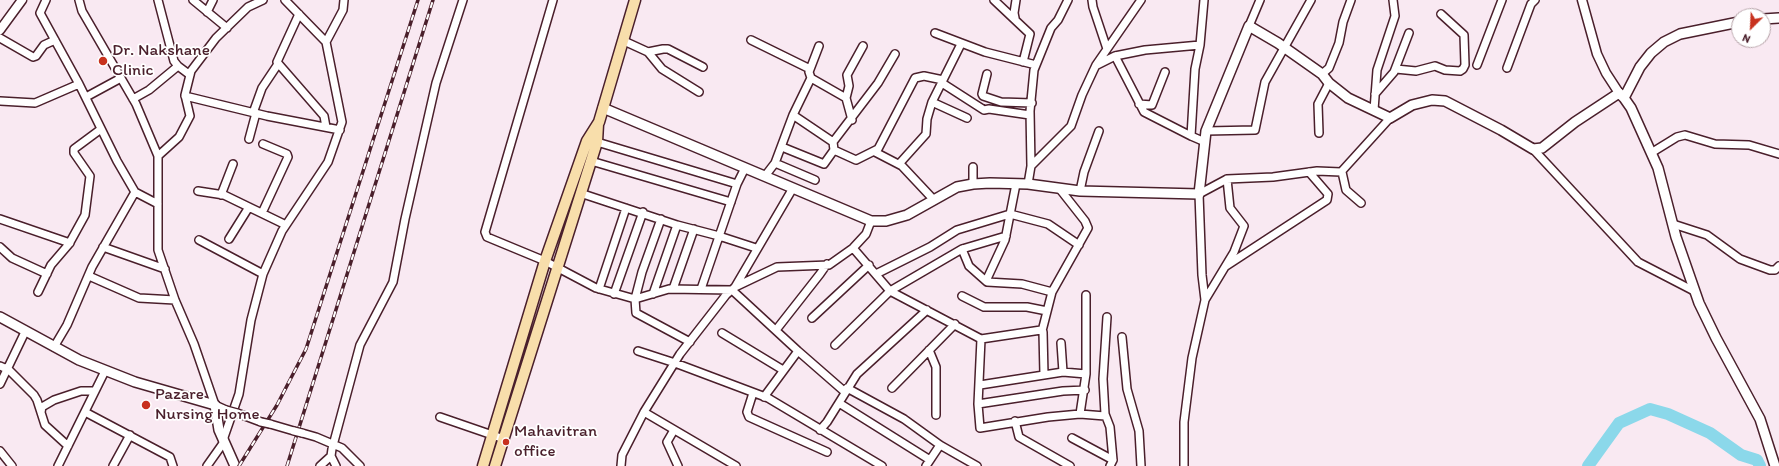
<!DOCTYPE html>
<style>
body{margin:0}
#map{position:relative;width:1779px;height:466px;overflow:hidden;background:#f9e9f2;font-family:Itim,sans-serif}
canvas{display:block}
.north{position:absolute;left:1731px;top:8px;width:40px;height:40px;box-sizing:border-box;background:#fff;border:1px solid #b7a5aa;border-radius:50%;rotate:204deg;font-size:11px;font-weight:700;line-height:16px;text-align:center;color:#4a1f2b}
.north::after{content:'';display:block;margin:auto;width:14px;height:18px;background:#c8321e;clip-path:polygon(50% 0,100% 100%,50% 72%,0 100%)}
</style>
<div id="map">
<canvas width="1779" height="466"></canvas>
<div class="north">N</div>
</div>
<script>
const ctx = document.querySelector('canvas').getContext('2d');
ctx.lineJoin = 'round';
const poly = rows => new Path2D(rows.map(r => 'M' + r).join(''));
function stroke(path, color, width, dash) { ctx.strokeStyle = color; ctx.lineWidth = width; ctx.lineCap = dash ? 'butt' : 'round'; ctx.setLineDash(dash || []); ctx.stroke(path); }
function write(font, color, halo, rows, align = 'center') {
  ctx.font = font + ' Itim,sans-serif'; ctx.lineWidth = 3.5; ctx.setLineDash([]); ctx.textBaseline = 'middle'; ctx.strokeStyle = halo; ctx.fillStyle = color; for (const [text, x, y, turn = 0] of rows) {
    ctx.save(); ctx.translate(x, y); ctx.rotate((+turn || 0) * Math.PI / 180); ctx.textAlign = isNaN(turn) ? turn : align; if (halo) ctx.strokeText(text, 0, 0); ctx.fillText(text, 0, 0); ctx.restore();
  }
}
const river = poly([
 [1588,466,1619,423,1650,409,1668,414,1710,433,1741,455,1757,460,1760,466]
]);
const minor = poly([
 [46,0,40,13,79,84],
 [79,0,82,11,136,104,158,156,158,250,175,300,194,344,215,405,226,410],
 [158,0,174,61,178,66,190,75],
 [193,0,227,28],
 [553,0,485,232,487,237,545,261,596,288,635,299,669,289,732,290,798,351,845,392],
 [994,0,1030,34,1023,62],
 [1092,0,1093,7,1107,49],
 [1204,0,1200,45,1195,69,1191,136,1205,142],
 [207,12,213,0],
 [299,14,277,62,324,116,326,127],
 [1015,18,1014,13,1016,0],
 [1249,26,1260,0],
 [935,33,985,52,1036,65],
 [0,38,33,57,36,56,44,45,55,40],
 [751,40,810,69],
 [624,41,648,52,662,69,699,92],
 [326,42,343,10,344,0],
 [819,46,809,72,811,78,846,98],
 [648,52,663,49,668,49,703,67],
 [1115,56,1144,112,1191,136],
 [1097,65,1115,56,1145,50,1200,45],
 [1477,65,1502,0],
 [1507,68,1531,4,1535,0],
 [1396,69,1416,71,1435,66,1445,70,1460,71,1463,69,1465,65,1464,35,1441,14],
 [987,74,982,94,983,96,1001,102,1032,103],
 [1322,74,1329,68,1339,43,1343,22,1351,0],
 [942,83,984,110,989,109,1030,115],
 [1375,94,1394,72,1409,33],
 [185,96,267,116,340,130],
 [86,97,121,78],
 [133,99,149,90,178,66],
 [0,101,35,103,79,84,117,161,135,192,158,204],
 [932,102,967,118],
 [1139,104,1152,105,1165,72],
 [1374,110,1377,70,1395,16,1393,0],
 [253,113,262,88,278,64],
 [793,115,833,142,834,150,856,160,878,149,915,78,924,76,943,80],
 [852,120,846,98,849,86,847,75,863,46],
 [1206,131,1255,130,1265,82,1311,0],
 [1319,133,1318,104,1329,83],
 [249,139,256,113],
 [597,142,737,184],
 [833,142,878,83,895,54],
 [782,147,824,164,834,150],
 [1533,149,1638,262,1694,291],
 [875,152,902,166,933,199],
 [1651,153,1677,137,1685,135,1715,144,1749,145,1779,154],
 [158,156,179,137,190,116,185,95,191,71,216,38,248,7,263,0],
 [591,161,731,202],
 [775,163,815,180],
 [899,164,926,134,927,119,932,102,961,44],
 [1031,166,1030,111,1034,70,1051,28,1058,20,1068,0],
 [973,167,973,184],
 [1342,172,1346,190,1361,203],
 [765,176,775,163,793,115,811,78],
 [1028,184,1031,166,1071,126,1082,95,1096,65,1141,0],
 [198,191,224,195,286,225],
 [1080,191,1084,172,1099,131],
 [580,193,677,225,719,236,756,248],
 [221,195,233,164],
 [262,213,288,157,287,154,263,144],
 [0,219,70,243],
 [661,219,642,272,635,299,636,313,690,342],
 [1673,224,1707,235,1740,259,1770,270,1775,270,1779,266],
 [229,239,249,207],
 [199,240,263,274],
 [0,247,12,258,47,274],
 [103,247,165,269],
 [853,248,890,291,981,339,978,404,980,428,1048,417,1080,414,1105,416],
 [962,249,969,266,987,282,1022,284,1052,292],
 [1226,266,1327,200,1328,194,1309,172],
 [876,274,930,247,957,230,1010,214,1048,224,1079,245],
 [89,276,139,298,175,300],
 [986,281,1005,240,1016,184],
 [735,287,777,267,829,265,853,248,866,234,871,221],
 [599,289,626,208],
 [673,289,694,229],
 [701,289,737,184,745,168],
 [38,292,51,265,69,244,85,215,90,176,74,153,74,149,101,129],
 [614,294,643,212],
 [653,294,677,225],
 [962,296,984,307,1027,307,1047,311],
 [1205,300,1234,252,1244,226,1230,208,1227,179],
 [1107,317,1103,379,1105,414,1110,427,1113,460,1110,466],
 [812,318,869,265],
 [776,330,820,274,827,264],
 [1042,331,1052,292,1088,228,1085,221,1059,188],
 [722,333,783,370],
 [1122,337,1127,389,1139,431,1141,466],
 [981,339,1041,330,1043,332,1044,375],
 [1061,343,1063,372],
 [835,345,890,291,962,249,1006,236],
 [54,347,67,325,92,267,135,192],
 [929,350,936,367,936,415],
 [638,351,675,363,768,398,882,466],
 [0,366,9,370,34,395,37,400,45,425,68,446],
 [0,384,25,332],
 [980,385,1063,372,1086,374],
 [847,388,904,419,940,445,977,466],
 [892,388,955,324],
 [753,393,747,412,749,417,827,452],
 [764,397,798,351],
 [839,403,930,460],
 [978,404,1063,391,1085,390],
 [41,412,42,407,54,400,81,391,95,391],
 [85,412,170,457,173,466],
 [644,412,736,466],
 [237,413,261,422],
 [1080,414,1086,374,1086,295],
 [440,417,504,439],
 [1015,421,1019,437,1070,466],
 [270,424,294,431],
 [674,430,667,442,678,466],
 [820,430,827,422,857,374,927,310],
 [302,433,316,437,342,448,360,466],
 [1072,438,1113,460],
 [223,440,239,394,251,320,263,274,282,231,328,162,342,122,326,42,285,0],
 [0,451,12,466],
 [58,466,105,371],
 [113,466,130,435],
 [207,466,224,442],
 [320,466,331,456],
 [336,466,331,456,332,449,360,345,393,282,405,219,436,83,463,0],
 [621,466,622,455,644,412,680,354,726,295,735,287,793,188],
 [926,466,940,445],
 [1184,466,1184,422,1192,358,1205,300,1202,275,1199,194,1227,179,1273,177,1317,171,1341,172,1390,118]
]);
const tertiary = poly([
 [1582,0,1597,54,1606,73,1619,93],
 [0,30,22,0]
]);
const secondary = poly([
 [1763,19,1779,18],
 [1739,22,1680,34,1664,42,1651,53,1640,67,1624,98,1631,108,1658,168,1676,237,1699,303,1716,338,1760,419,1775,466],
 [603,108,871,221,886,221,907,215,957,187,973,184,990,183,1028,184,1080,191,1199,194,1206,131,1249,26,1278,43,1322,74,1329,83,1348,98,1390,118,1412,105,1432,100,1445,101,1501,130,1533,149,1542,148,1575,122,1619,93,1624,98],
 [0,317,79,360,135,382,215,405,219,430,235,466]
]);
const primary = poly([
 [483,466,545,261,587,141,599,122,635,0],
 [495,466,597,142,598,124]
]);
const rail = poly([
 [239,466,277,405,306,349,418,0],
 [287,466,433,0]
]);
const minorBridge = poly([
 [226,410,237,413],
 [261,422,270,424],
 [294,431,302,433]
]);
const markers = [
 [103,61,5,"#c8321e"],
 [146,405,5,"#c8321e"],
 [506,442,4,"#c8321e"]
];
const poiNames = [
 ["Dr. Nakshane",112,51],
 ["Clinic",112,71],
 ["Pazare",155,395],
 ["Nursing Home",155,415],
 ["Mahavitran",514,432],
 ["office",514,452]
];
stroke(river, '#8bd8ea', 12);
stroke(minor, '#4a1f2b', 10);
stroke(tertiary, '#4a1f2b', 11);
stroke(secondary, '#4a1f2b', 12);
stroke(primary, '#4a1f2b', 13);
stroke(minor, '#fff', 7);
stroke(tertiary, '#fff', 8);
stroke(secondary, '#fff', 9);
stroke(primary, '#f8deab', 10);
stroke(rail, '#4a1f2b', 3.5);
stroke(rail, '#fff', 2, [6]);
stroke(minorBridge, '#4a1f2b', 10, []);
stroke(minorBridge, '#fff', 7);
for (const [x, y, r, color] of markers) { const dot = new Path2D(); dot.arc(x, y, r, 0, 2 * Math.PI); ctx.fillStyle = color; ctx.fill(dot); stroke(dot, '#fff', 1.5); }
write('17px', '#4a1f2b', '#fff', poiNames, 'left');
</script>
